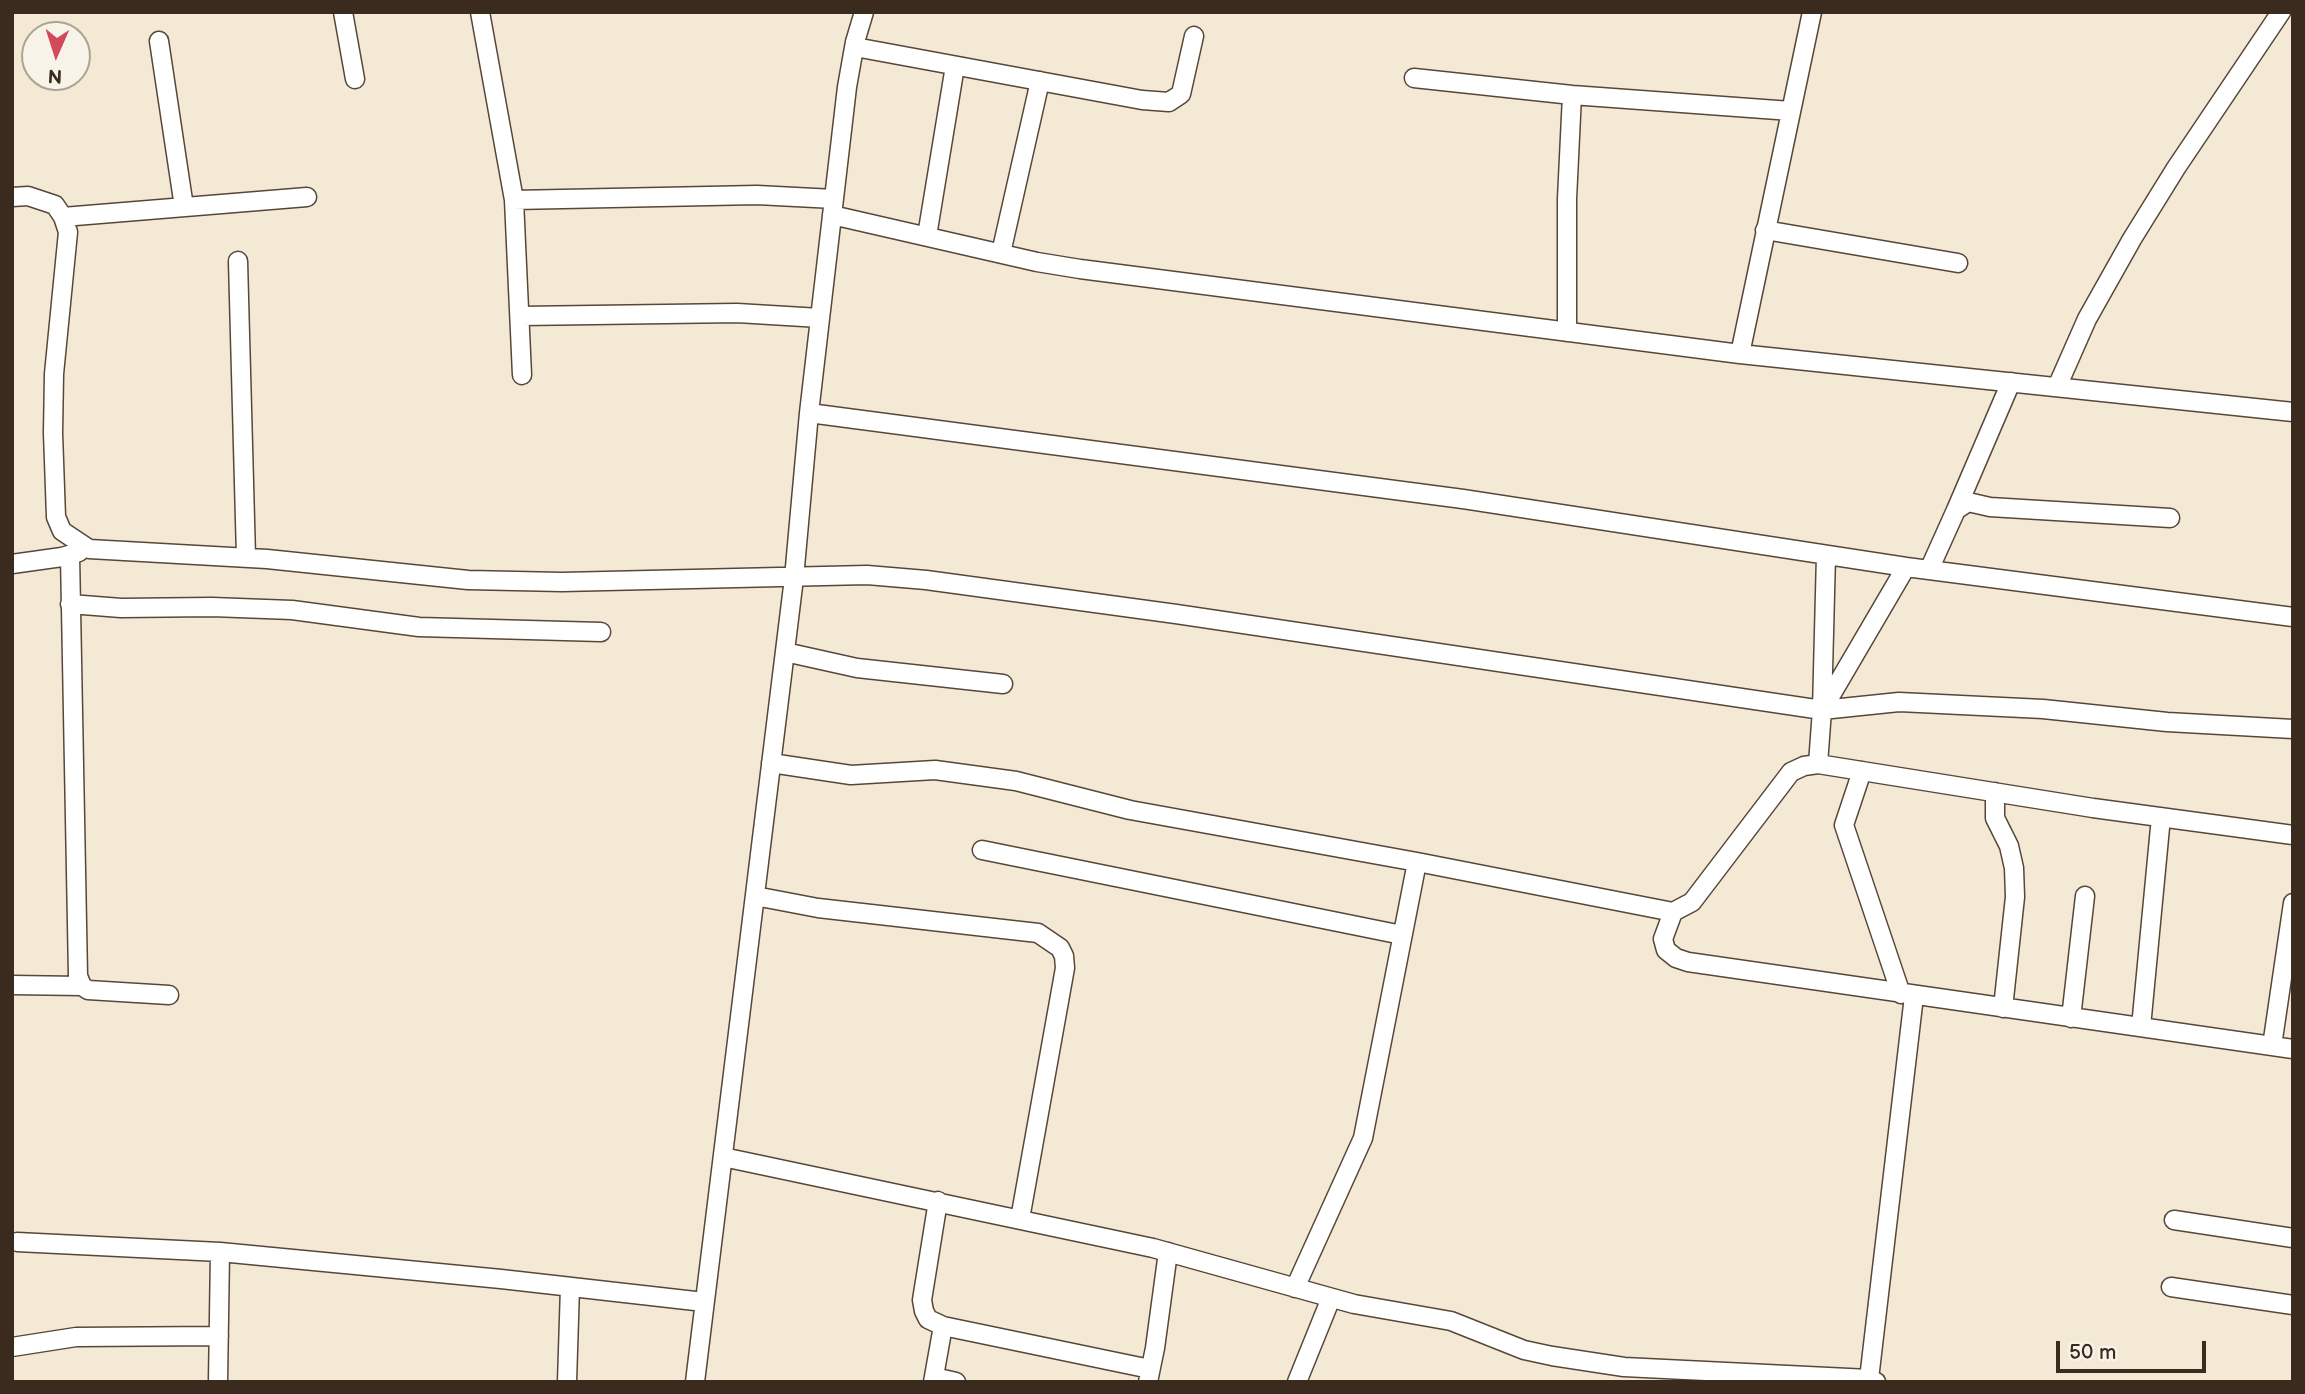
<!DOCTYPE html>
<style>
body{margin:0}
#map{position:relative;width:2305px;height:1394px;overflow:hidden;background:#f3e9d4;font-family:"Balsamiq Sans",sans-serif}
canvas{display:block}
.frame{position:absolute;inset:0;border:14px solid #3b2a1e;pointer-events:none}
.north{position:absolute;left:21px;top:21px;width:70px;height:70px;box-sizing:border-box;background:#f7f3e8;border:2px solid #aca397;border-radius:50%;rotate:183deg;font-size:19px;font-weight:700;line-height:28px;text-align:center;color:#3b2a1e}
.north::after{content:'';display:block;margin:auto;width:24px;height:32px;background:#d1495b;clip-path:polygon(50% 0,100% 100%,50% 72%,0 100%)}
.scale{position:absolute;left:2056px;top:1341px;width:150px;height:32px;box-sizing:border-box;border:4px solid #3b2a1e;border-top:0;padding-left:9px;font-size:21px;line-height:24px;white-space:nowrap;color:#3b2a1e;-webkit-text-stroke:5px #f7f3e8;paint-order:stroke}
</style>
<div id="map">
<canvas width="2305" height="1394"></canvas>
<div class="frame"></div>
<div class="north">N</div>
<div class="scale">50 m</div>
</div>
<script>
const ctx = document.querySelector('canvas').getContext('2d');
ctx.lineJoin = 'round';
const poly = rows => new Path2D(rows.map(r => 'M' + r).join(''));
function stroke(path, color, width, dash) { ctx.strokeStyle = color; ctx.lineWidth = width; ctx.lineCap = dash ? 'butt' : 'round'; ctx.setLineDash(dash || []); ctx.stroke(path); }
const minor = poly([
 [343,12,355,79],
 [480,12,514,200,522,375],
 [159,41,184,207],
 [855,47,1142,100,1169,102,1181,94,1194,36],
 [1414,78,1572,95,1791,111],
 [12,197,28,196,55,205,63,217,68,232,54,374,53,433,56,517,62,531,89,549,267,559,468,580,562,582,867,575,926,580,1176,614,1822,710,1899,702,2043,709,2167,722,2293,729],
 [514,200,757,195,834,199],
 [832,215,1037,262,1080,269,1740,354,2293,412],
 [63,217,307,197],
 [1765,230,1958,263],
 [927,236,955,66],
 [1001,253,1040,81],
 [238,261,246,557],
 [521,316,737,313,820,318],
 [1567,332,1567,199,1572,95],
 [1740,354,1812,12],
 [2057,387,2087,319,2132,239,2176,168,2281,12],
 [809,413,1463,499,1906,567,2293,617],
 [1956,510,2011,382],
 [70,555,78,976,82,986,88,990,169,995],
 [12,564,62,557,79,552],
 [1929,570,1956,510,1968,502,1990,507,2170,518],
 [70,604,121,608,212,607,292,610,419,627,601,632],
 [785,652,857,668,1003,684],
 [1824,707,1906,567],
 [771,763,851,775,935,770,1016,781,1130,810,1417,862,1673,912,1692,902,1791,772,1804,766,1818,764,2093,808,2293,835],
 [1818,764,1822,710,1826,555],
 [1862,771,1844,825,1901,994],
 [1995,792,1995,818,2009,846,2014,868,2015,897,2003,1008],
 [982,850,1402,935],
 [755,896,818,908,1038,933,1060,948,1064,956,1065,968,1020,1219],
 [1673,912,1663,939,1666,950,1676,958,1688,962,2293,1049],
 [12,985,82,986],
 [2071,1018,2085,896],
 [2141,1027,2161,817],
 [2272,1046,2293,903],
 [723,1157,1153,1248,1354,1304,1451,1321,1524,1350,1552,1356,1624,1367,1869,1379,1876,1382],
 [938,1201,922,1300,924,1311,928,1319,943,1326,1150,1369],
 [2174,1220,2293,1238],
 [17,1242,220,1252,501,1279,704,1302],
 [2171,1287,2293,1305],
 [1295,1288,1363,1138,1417,862],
 [12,1347,76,1337,219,1336],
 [934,1377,956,1382],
 [1869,1379,1914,996],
 [218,1382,220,1252],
 [567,1382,570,1287],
 [695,1382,794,578,809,413,847,87,855,42,864,12],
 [933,1382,943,1326],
 [1148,1382,1155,1348,1168,1252],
 [1297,1382,1331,1298]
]);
stroke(minor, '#574739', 21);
stroke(minor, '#fff', 18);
</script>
